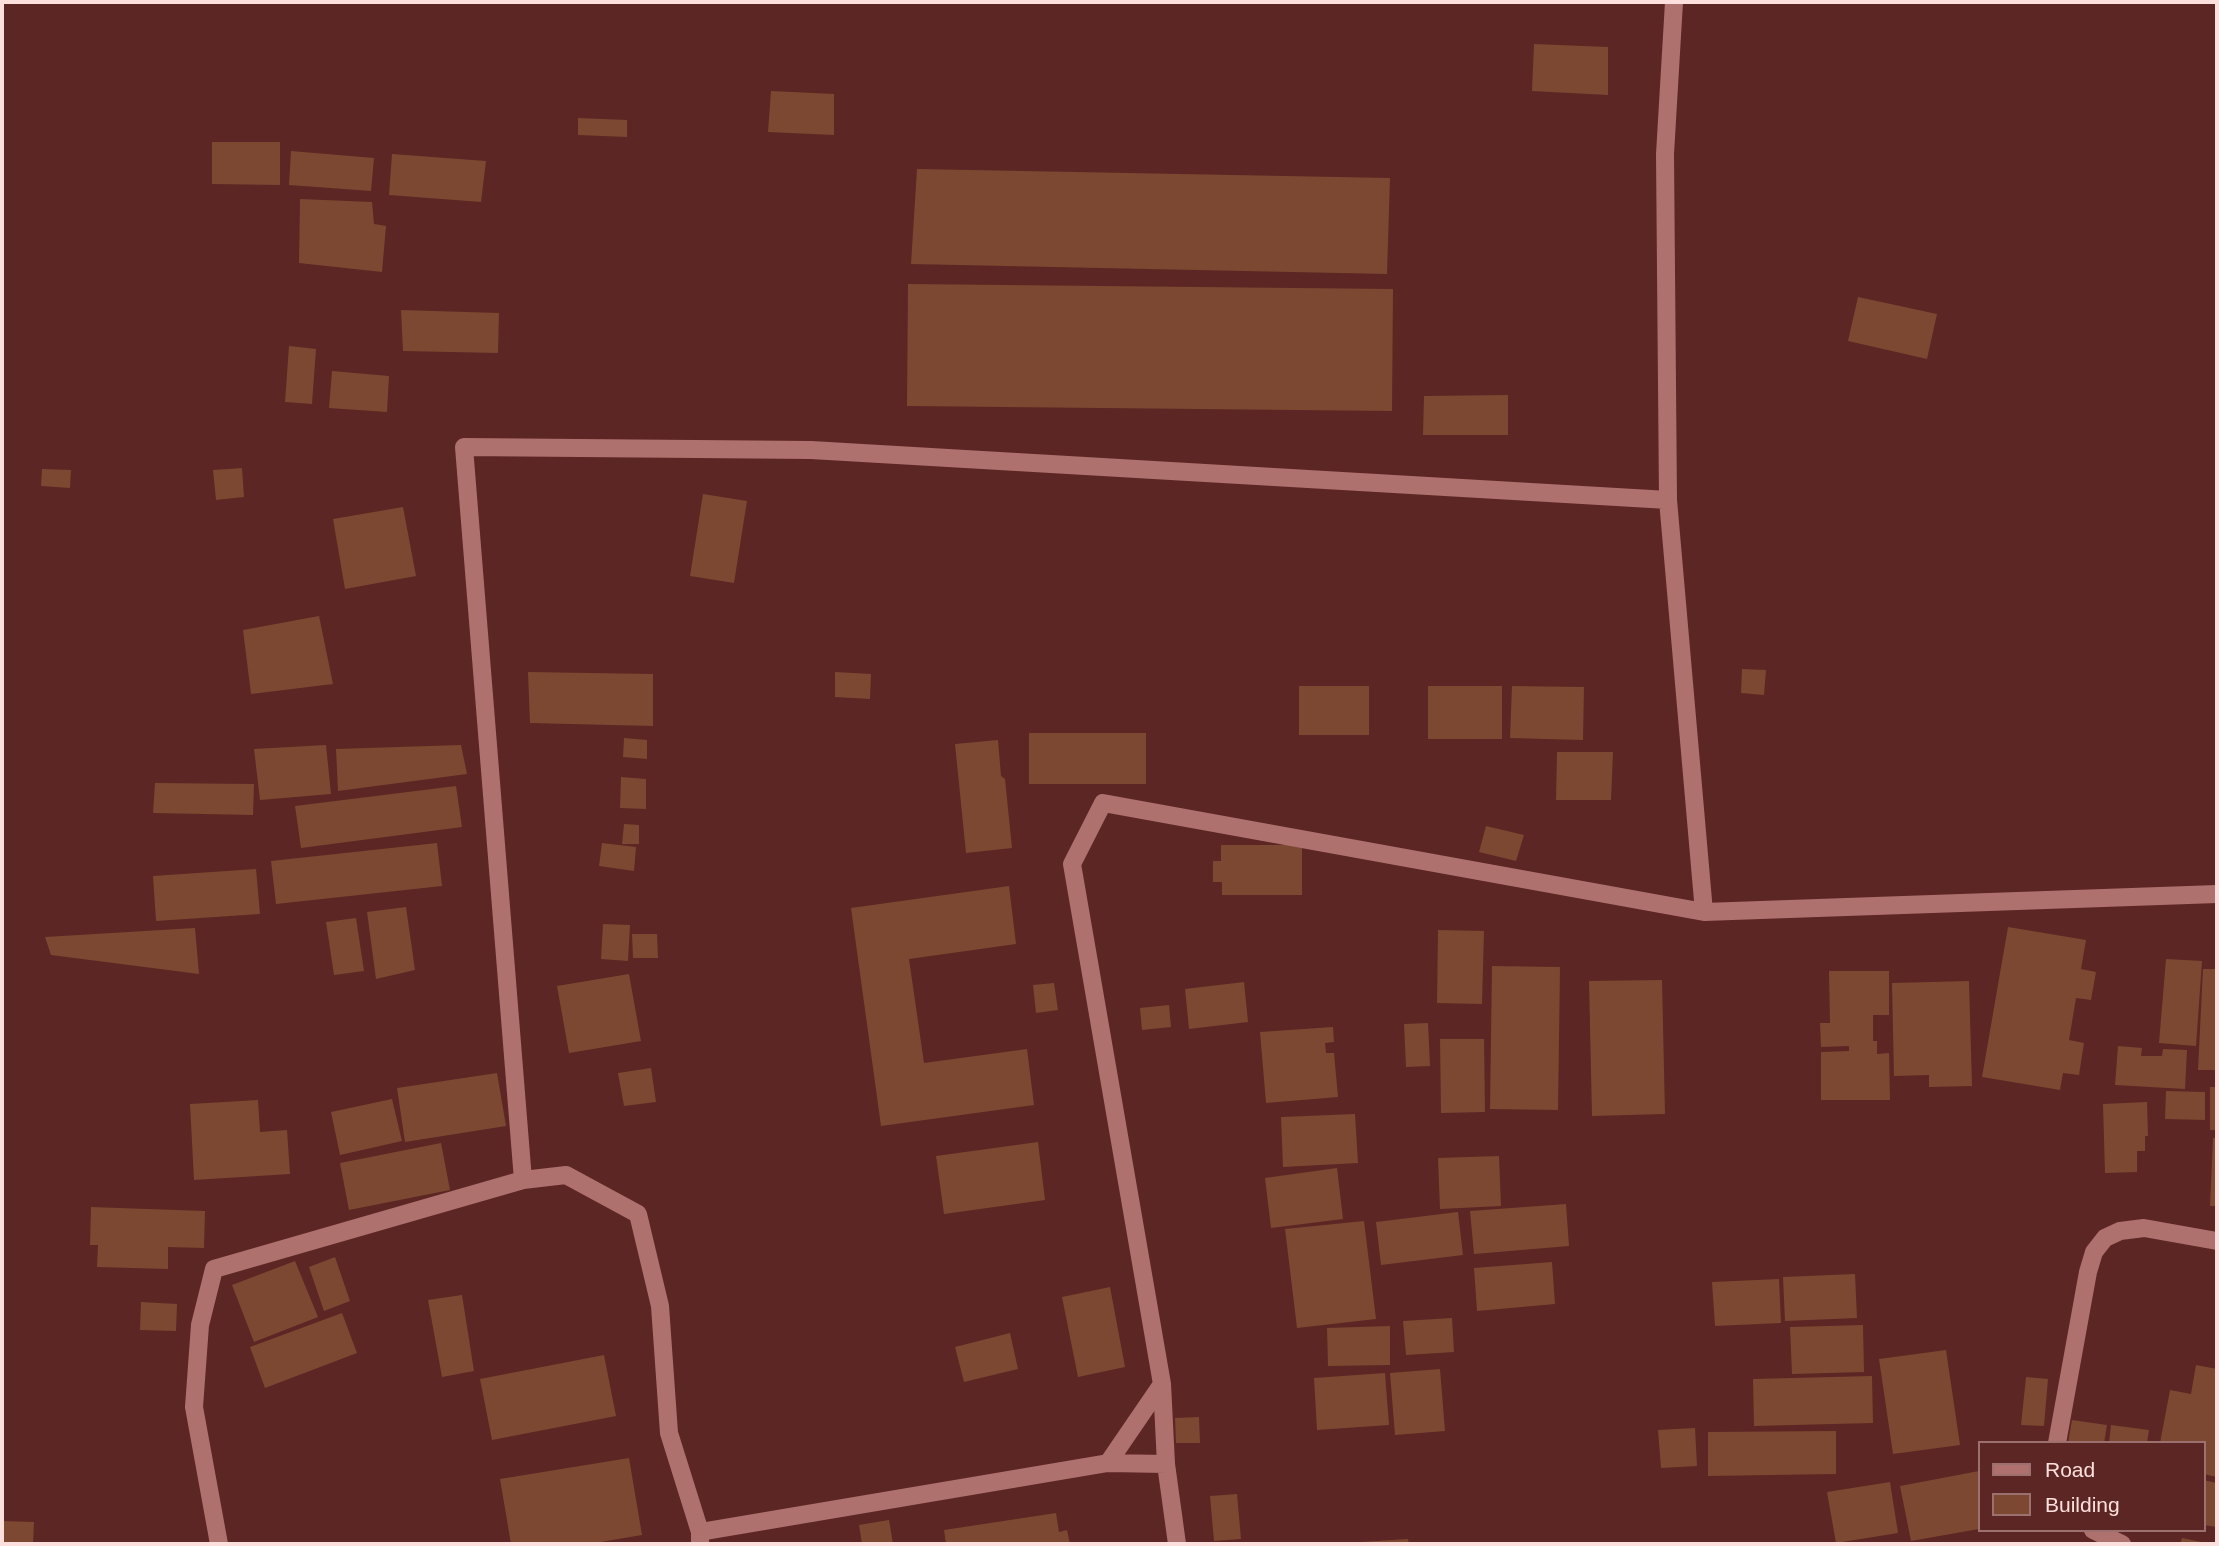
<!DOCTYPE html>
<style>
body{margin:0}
#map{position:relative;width:2219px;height:1546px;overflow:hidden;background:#5c2624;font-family:Arial,sans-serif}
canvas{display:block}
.frame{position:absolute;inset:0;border:4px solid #fde0dd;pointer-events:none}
.legend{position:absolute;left:1978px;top:1441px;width:228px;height:91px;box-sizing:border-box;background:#5c2624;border:2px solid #9c706e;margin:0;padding:9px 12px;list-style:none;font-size:21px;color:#fde0dd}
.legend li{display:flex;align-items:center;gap:14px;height:35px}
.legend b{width:35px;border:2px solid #9c706e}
</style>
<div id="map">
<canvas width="2219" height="1546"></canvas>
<div class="frame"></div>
<ul class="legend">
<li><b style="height:9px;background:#af716d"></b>Road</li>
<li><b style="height:19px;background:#7c4831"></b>Building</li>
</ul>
</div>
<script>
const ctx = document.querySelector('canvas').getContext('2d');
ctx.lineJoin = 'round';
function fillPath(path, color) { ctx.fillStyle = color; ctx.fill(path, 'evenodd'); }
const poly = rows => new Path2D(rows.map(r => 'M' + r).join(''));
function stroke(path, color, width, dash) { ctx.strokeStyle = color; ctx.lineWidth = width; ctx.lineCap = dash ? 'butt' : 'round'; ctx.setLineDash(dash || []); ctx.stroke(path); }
const building = poly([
 [1534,44,1608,47,1608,95,1532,91],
 [771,91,834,94,834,135,768,132],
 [578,118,627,120,627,137,578,135],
 [212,142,280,142,280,185,212,184],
 [291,151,374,158,371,191,289,185],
 [392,154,486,161,481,202,389,195],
 [917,169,1390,178,1387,274,911,264],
 [300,199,372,202,374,224,386,226,382,272,299,263],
 [908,284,1393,289,1392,411,907,406],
 [1858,297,1937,314,1927,359,1848,341],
 [401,310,499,313,498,353,403,351],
 [289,346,316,349,312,404,285,402],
 [332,371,389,376,387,412,329,408],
 [1508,395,1508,435,1423,435,1424,396],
 [242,468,244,497,216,500,213,470],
 [42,469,71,470,70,488,41,486],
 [703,494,747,501,734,583,690,576],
 [403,507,416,576,345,589,333,519],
 [319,616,333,684,251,694,243,630],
 [1742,669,1766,670,1764,695,1741,693],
 [528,672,653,674,653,726,530,723],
 [835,672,871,674,870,699,835,697],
 [1299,686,1369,686,1369,735,1299,735],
 [1428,686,1502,686,1502,739,1428,739],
 [1512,686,1584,687,1583,740,1510,738],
 [1029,733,1146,733,1146,784,1029,784],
 [624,738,647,740,647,759,623,757],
 [998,740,1001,776,1005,779,1012,848,966,853,955,744],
 [326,745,331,794,260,800,254,749],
 [461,745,467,774,338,791,336,749],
 [1557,752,1613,752,1611,800,1556,800],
 [621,777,646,779,646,809,620,808],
 [155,783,254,784,253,815,153,813],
 [456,786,462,827,301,848,295,806],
 [624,824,639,825,639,844,622,844],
 [1486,826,1524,835,1516,861,1479,852],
 [437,843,442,886,276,904,271,861],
 [602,843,636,847,634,871,599,866],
 [1221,845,1302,845,1302,895,1222,895,1222,882,1213,882,1213,861,1221,861],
 [256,869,260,914,156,921,153,876],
 [1009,886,1016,944,909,959,924,1063,1027,1049,1034,1105,881,1126,851,908],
 [406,907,415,970,376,979,367,912],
 [356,918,364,971,334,975,326,922],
 [603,924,630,925,628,961,601,959],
 [2008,927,2086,940,2081,969,2096,972,2091,1000,2076,998,2069,1040,2084,1043,2079,1075,2063,1073,2060,1090,1982,1077],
 [195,928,199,974,51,955,45,937],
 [1438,930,1484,931,1482,1004,1437,1003],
 [632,934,657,934,658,958,633,958],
 [2166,959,2202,961,2196,1046,2159,1043],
 [1492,966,1560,967,1558,1110,1490,1109],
 [2203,969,2217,969,2217,1070,2198,1070],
 [1829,971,1889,971,1889,1015,1873,1015,1873,1041,1877,1041,1877,1054,1889,1053,1890,1100,1821,1100,1821,1052,1849,1051,1849,1046,1821,1047,1820,1023,1830,1023],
 [629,974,641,1041,569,1053,557,986],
 [1662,980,1665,1114,1592,1116,1589,981],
 [1969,981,1972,1086,1929,1087,1929,1075,1894,1076,1892,983],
 [1244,982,1248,1022,1189,1029,1185,989],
 [1054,983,1058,1010,1036,1013,1033,985],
 [1169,1005,1171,1027,1142,1030,1140,1008],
 [1428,1023,1430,1066,1406,1067,1404,1024],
 [1333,1027,1334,1042,1325,1043,1326,1053,1334,1053,1338,1097,1266,1103,1260,1032],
 [1440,1039,1484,1039,1485,1112,1441,1113],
 [2118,1046,2142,1048,2141,1056,2162,1056,2163,1049,2187,1050,2185,1089,2115,1085],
 [651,1068,656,1102,624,1106,618,1073],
 [497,1073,506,1126,405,1142,397,1088],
 [2210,1087,2217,1087,2217,1130,2210,1130],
 [2166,1091,2205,1092,2205,1120,2165,1119],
 [392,1099,402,1141,340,1155,331,1112],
 [258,1100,260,1132,287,1130,290,1174,194,1180,190,1104],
 [2147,1102,2148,1136,2145,1136,2145,1151,2137,1151,2137,1172,2105,1173,2103,1104],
 [1355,1114,1358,1163,1283,1167,1281,1117],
 [2213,1138,2217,1138,2217,1206,2210,1206],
 [1038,1142,1045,1200,944,1214,936,1156],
 [441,1143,450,1190,349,1210,340,1163],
 [1499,1156,1501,1206,1440,1209,1438,1158],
 [1337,1168,1343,1219,1271,1228,1265,1178],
 [1566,1204,1569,1246,1474,1254,1470,1211],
 [91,1207,205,1211,204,1248,168,1247,168,1269,97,1267,98,1245,90,1245],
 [1458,1212,1463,1255,1381,1265,1376,1222],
 [1364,1221,1376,1319,1297,1328,1285,1229],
 [335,1257,350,1301,324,1311,309,1267],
 [295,1261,318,1317,254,1342,232,1285],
 [1552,1262,1555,1304,1477,1311,1474,1268],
 [1855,1274,1857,1318,1785,1321,1783,1277],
 [1779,1279,1781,1323,1715,1326,1712,1282],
 [1110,1287,1125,1367,1078,1377,1062,1297],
 [462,1295,474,1371,442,1377,428,1300],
 [141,1302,177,1304,176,1331,140,1330],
 [342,1313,357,1353,265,1388,250,1347],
 [1452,1318,1454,1352,1406,1355,1403,1321],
 [1863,1325,1864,1372,1792,1374,1790,1327],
 [1390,1326,1390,1365,1328,1366,1327,1328],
 [1010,1333,1018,1369,964,1382,955,1347],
 [1946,1350,1960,1445,1893,1454,1879,1359],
 [604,1355,616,1416,492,1440,480,1379],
 [2196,1365,2217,1369,2217,1477,2203,1474,2203,1443,2160,1443,2170,1390,2191,1394],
 [1440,1369,1445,1431,1395,1435,1390,1373],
 [1385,1373,1389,1425,1317,1430,1314,1378],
 [1872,1376,1873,1423,1754,1426,1753,1379],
 [2026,1377,2048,1379,2044,1426,2021,1425],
 [1199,1417,1200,1443,1176,1443,1175,1418],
 [2072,1420,2107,1425,2104,1443,2068,1443],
 [2111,1425,2149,1430,2147,1443,2109,1443],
 [1695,1428,1697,1466,1661,1468,1658,1430],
 [1836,1431,1836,1474,1708,1476,1708,1432],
 [629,1458,642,1535,589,1544,511,1544,500,1479],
 [1979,1471,1979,1529,1911,1541,1900,1486],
 [2203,1480,2217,1483,2217,1527,2203,1525],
 [1890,1482,1898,1533,1836,1543,1827,1492],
 [1237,1494,1241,1539,1214,1541,1210,1496],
 [1056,1513,1059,1532,1067,1530,1070,1544,946,1544,944,1530],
 [889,1520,893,1544,862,1544,859,1525],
 [2,1521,34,1522,33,1544,2,1544],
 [2182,1538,2206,1543,2206,1544,2180,1544],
 [1408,1539,1409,1544,1360,1544,1360,1542]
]);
const minor = poly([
 [1674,2,1665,154,1668,500,1704,912],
 [523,1180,566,1175,638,1214,660,1306,669,1433,700,1532,700,1544],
 [2057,1443,2088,1272,2094,1252,2105,1238,2120,1231,2144,1228,2217,1241],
 [1108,1463,1162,1384],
 [2093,1530,2122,1544],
 [700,1532,1108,1463,1166,1464],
 [219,1544,194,1407,200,1325,214,1269,523,1180,464,447,811,450,1668,500],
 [1177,1544,1166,1464,1162,1384,1072,864,1103,803,1704,912,2217,894]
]);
fillPath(building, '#7c4831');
stroke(minor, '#af716d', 18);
</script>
